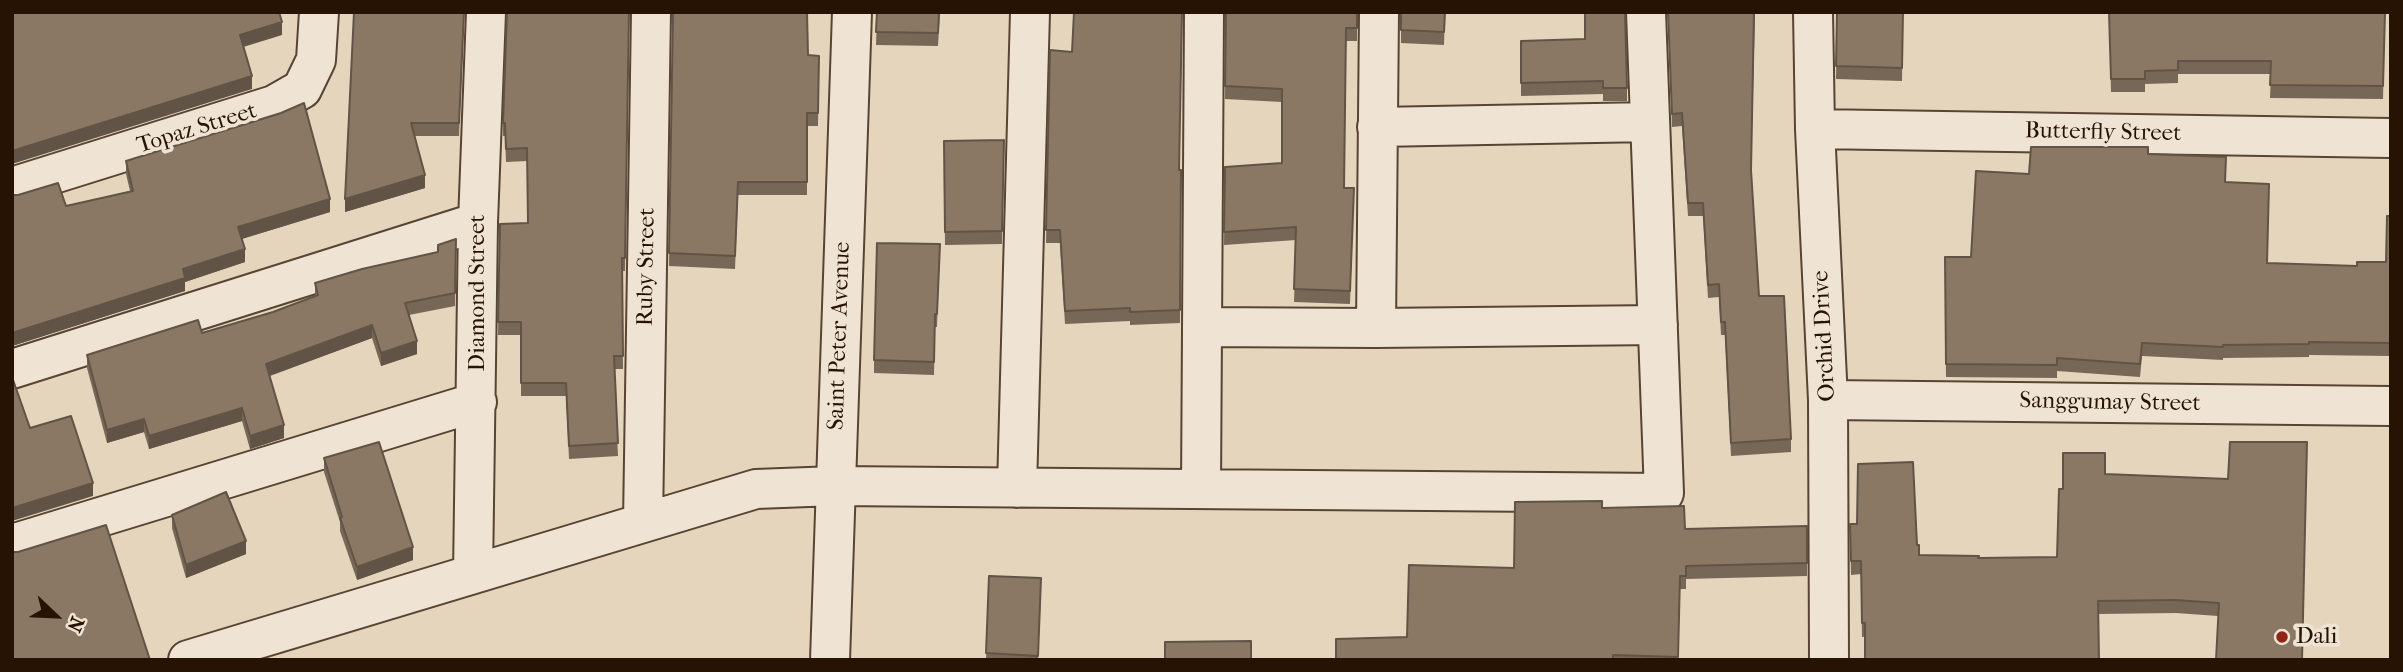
<!DOCTYPE html>
<style>
body{margin:0}
#map{position:relative;width:2403px;height:672px;overflow:hidden;background:#e6d5bd;font-family:"IM FELL French Canon",serif}
canvas{display:block}
.frame{position:absolute;inset:0;border:14px solid #271303;pointer-events:none}
.north{position:absolute;left:21px;top:581px;width:70px;height:70px;-webkit-text-stroke:5px #efe4d4;paint-order:stroke;rotate:113deg;font-size:19px;font-weight:700;line-height:28px;text-align:center;color:#271303}
.north::after{content:'';display:block;margin:auto;width:24px;height:32px;background:#271303;clip-path:polygon(50% 0,100% 100%,50% 72%,0 100%)}
</style>
<div id="map">
<canvas width="2403" height="672"></canvas>
<div class="frame"></div>
<div class="north">N</div>
</div>
<script>
const ctx = document.querySelector('canvas').getContext('2d');
ctx.lineJoin = 'round';
const poly = rows => new Path2D(rows.map(r => 'M' + r).join(''));
function stroke(path, color, width, dash) { ctx.strokeStyle = color; ctx.lineWidth = width; ctx.lineCap = dash ? 'butt' : 'round'; ctx.setLineDash(dash || []); ctx.stroke(path); }
function fillPath(path, color) { ctx.fillStyle = color; ctx.fill(path, 'evenodd'); }
function write(font, color, halo, rows, align = 'center') {
  ctx.font = font + ' "IM FELL French Canon",serif'; ctx.lineWidth = 7; ctx.setLineDash([]); ctx.textBaseline = 'middle'; ctx.strokeStyle = halo; ctx.fillStyle = color; for (const [text, x, y, turn = 0] of rows) {
    ctx.save(); ctx.translate(x, y); ctx.rotate((+turn || 0) * Math.PI / 180); ctx.textAlign = isNaN(turn) ? turn : align; if (halo) ctx.strokeText(text, 0, 0); ctx.fillText(text, 0, 0); ctx.restore();
  }
}
const minor = poly([
 [1813,12,1815,129,1828,400,1829,660],
 [1377,127,1650,122],
 [1815,129,2391,138],
 [12,187,274,105,302,89,316,60,319,12],
 [1202,327,1376,328,1658,325],
 [1376,328,1379,12],
 [12,369,478,222],
 [1828,400,2391,406],
 [1017,488,1030,12],
 [1201,489,1204,12],
 [643,522,651,12],
 [12,544,477,402],
 [473,574,478,222,486,12],
 [188,660,756,489,835,486,1664,493,1646,12],
 [830,660,852,12]
]);
const wall = poly([
 [464,12,459,136,414,136,425,188,345,212],
 [629,12,625,271,622,271,623,369,614,369,618,456,569,459,566,396,521,396,521,335,498,335,500,224,528,223,527,161,506,162,505,136,503,136,503,123],
 [673,12,808,55,819,69,818,126,807,126,807,195,738,195,735,269,669,266],
 [877,12,940,12,938,46,876,45],
 [1226,12,1357,12,1357,41,1346,41,1344,188,1354,188,1350,304,1294,302,1296,240,1224,245,1225,167,1282,163,1282,102,1225,99],
 [1401,12,1445,12,1444,45,1401,43],
 [1668,12,1775,12,1755,14,1751,173,1759,296,1791,439,1791,452,1731,456,1725,335,1721,335,1719,297,1708,298,1703,216,1688,216,1682,126,1672,127],
 [1837,12,1903,12,1902,81,1836,79],
 [2109,12,2385,12,2383,99,2270,98,2271,74,2178,74,2178,83,2145,84,2145,92,2111,92],
 [1521,41,1627,88,1627,101,1603,101,1603,94,1521,96],
 [1050,50,1072,52,1180,170,1181,170,1180,323,1130,325,1130,321,1065,324,1060,243,1046,243],
 [1004,140,1002,244,945,245,944,141],
 [2148,154,2226,182,2268,263,2357,266,2386,262,2391,216,2391,356,2309,355,2309,357,2223,358,2223,360,2142,356,2140,377,2057,371,2057,378,1946,377,1945,257,1971,257,2029,174],
 [126,161,330,212,242,239,245,262,185,282,185,291,12,346,12,195,66,206,130,191,126,174],
 [456,239,455,306,409,315,417,354,381,366,372,338,270,376,284,438,250,449,242,421,149,449,144,432,107,443,87,368,87,355,202,333,273,312,315,296,315,283,438,252],
 [940,244,937,327,935,327,934,375,874,373,874,360],
 [2307,442,2218,616,2176,613,2098,614,1862,637,1861,574,1851,575,1850,524,1917,545,1919,555,1978,558,2057,557,2063,489,2105,474,2228,479],
 [324,458,413,560,357,580,340,531,340,522,324,472],
 [1602,508,1685,529,1807,526,1807,576,1686,579,1686,589,1680,589,1678,660,1336,660,1407,637,1514,568],
 [172,515,246,554,186,578,172,528],
 [989,576,1041,591,1038,660,986,660]
]);
const shadedWall = poly([
 [282,22,282,35,240,48,240,35],
 [252,76,252,89,12,164,12,151],
 [425,175,425,188,345,212,345,199],
 [330,199,330,212,238,240,238,227],
 [245,249,245,262,185,282,185,291,12,346,12,333,183,269],
 [372,325,372,338,266,377,266,364],
 [417,341,417,354,381,366,381,353],
 [242,408,242,421,149,449,149,436],
 [144,419,144,432,107,443,107,430],
 [284,425,284,438,250,449,250,436],
 [93,483,93,496,12,521,12,508],
 [246,541,246,554,186,578,186,565],
 [413,547,413,560,357,580,357,567]
]);
const building = poly([
 [12,12,279,12,282,22,240,35,252,76,12,151,12,12],
 [354,12,464,12,459,123,411,123,425,175,345,199,354,12],
 [507,12,629,12,625,258,622,258,623,356,614,356,618,443,569,446,566,383,521,383,521,322,498,322,500,224,528,223,527,148,506,149,505,123,503,123,507,12],
 [673,12,807,12,808,55,819,56,818,113,807,113,807,182,738,182,735,256,669,253,673,12],
 [877,12,939,12,938,33,876,32,877,12],
 [1074,12,1182,12,1179,170,1181,170,1180,310,1130,312,1130,308,1065,311,1060,230,1046,230,1050,50,1072,52,1074,12],
 [1226,12,1357,12,1357,28,1346,28,1344,188,1354,188,1350,291,1294,289,1296,227,1224,232,1225,167,1282,163,1282,89,1225,86,1226,12],
 [1401,12,1445,12,1444,32,1401,30,1401,12],
 [1585,12,1625,12,1627,88,1603,88,1603,81,1521,83,1521,41,1585,39,1585,12],
 [1668,12,1754,12,1751,170,1759,296,1784,296,1791,439,1731,443,1725,322,1721,322,1719,284,1708,285,1703,203,1688,203,1682,113,1672,114,1668,12],
 [1837,12,1903,12,1902,68,1836,66,1837,12],
 [2109,12,2385,12,2383,86,2270,85,2271,61,2178,61,2178,70,2145,71,2145,79,2111,79,2109,12],
 [304,103,330,199,238,227,245,249,183,269,185,278,12,333,12,195,18,195,58,183,66,206,133,191,126,161,281,113,304,103],
 [1004,140,1002,231,945,232,944,141,1004,140],
 [2031,147,2148,147,2148,154,2226,157,2225,182,2269,184,2267,263,2357,266,2357,262,2386,262,2387,216,2391,216,2391,343,2309,342,2309,344,2223,345,2223,347,2142,343,2140,364,2057,358,2057,365,1946,364,1945,257,1971,257,1976,171,2029,174,2031,147],
 [456,239,455,293,405,303,417,341,381,353,372,325,266,364,284,425,250,436,242,408,149,436,144,419,107,430,87,355,198,320,202,333,273,312,318,295,315,283,362,269,438,252,438,245,456,239],
 [877,243,940,244,937,314,935,314,934,362,874,360,877,243],
 [12,377,30,428,71,416,93,483,12,508,12,377],
 [379,442,413,547,357,567,340,518,342,517,324,458,379,442],
 [2230,442,2307,442,2302,660,2216,660,2219,603,2176,600,2098,601,2099,660,1865,660,1865,623,1862,623,1861,561,1851,561,1850,524,1857,524,1858,464,1913,462,1917,545,1919,545,1919,555,1979,556,1978,558,2057,557,2059,489,2063,489,2063,453,2105,453,2105,474,2228,479,2230,442],
 [226,492,246,541,186,565,172,515,226,492],
 [1602,501,1602,508,1684,506,1685,529,1807,526,1807,563,1686,566,1686,576,1680,576,1678,657,1613,655,1613,660,1336,660,1336,639,1407,637,1409,565,1514,568,1515,502,1602,501],
 [106,525,150,660,12,660,12,552,18,552,106,525],
 [989,576,1041,578,1038,656,986,653,989,576],
 [1251,641,1251,660,1165,660,1165,642,1251,641]
]);
const markers = [
 [2282,637,7,"#8f2418"]
];
const streetNames = [
 ["Topaz Street",197,129,-17],
 ["Butterfly Street",2103,133,1],
 ["Ruby Street",647,267,-89],
 ["Diamond Street",478,293,-90],
 ["Saint Peter Avenue",840,336,-88],
 ["Orchid Drive",1825,336,-93],
 ["Sanggumay Street",2110,403,1]
];
const poiNames = [
 ["Dali",2296,637]
];
stroke(minor, '#574432', 42);
stroke(minor, '#efe4d4', 38);
fillPath(wall, '#776756');
fillPath(shadedWall, '#615446');
fillPath(building, '#8a7864');
stroke(building, '#615446', 2);
for (const [x, y, r, color] of markers) { const dot = new Path2D(); dot.arc(x, y, r, 0, 2 * Math.PI); ctx.fillStyle = color; ctx.fill(dot); stroke(dot, '#efe4d4', 2.5); }
write('23px', '#271303', '#efe4d4', streetNames);
write('23px', '#271303', '#efe4d4', poiNames, 'left');
</script>
